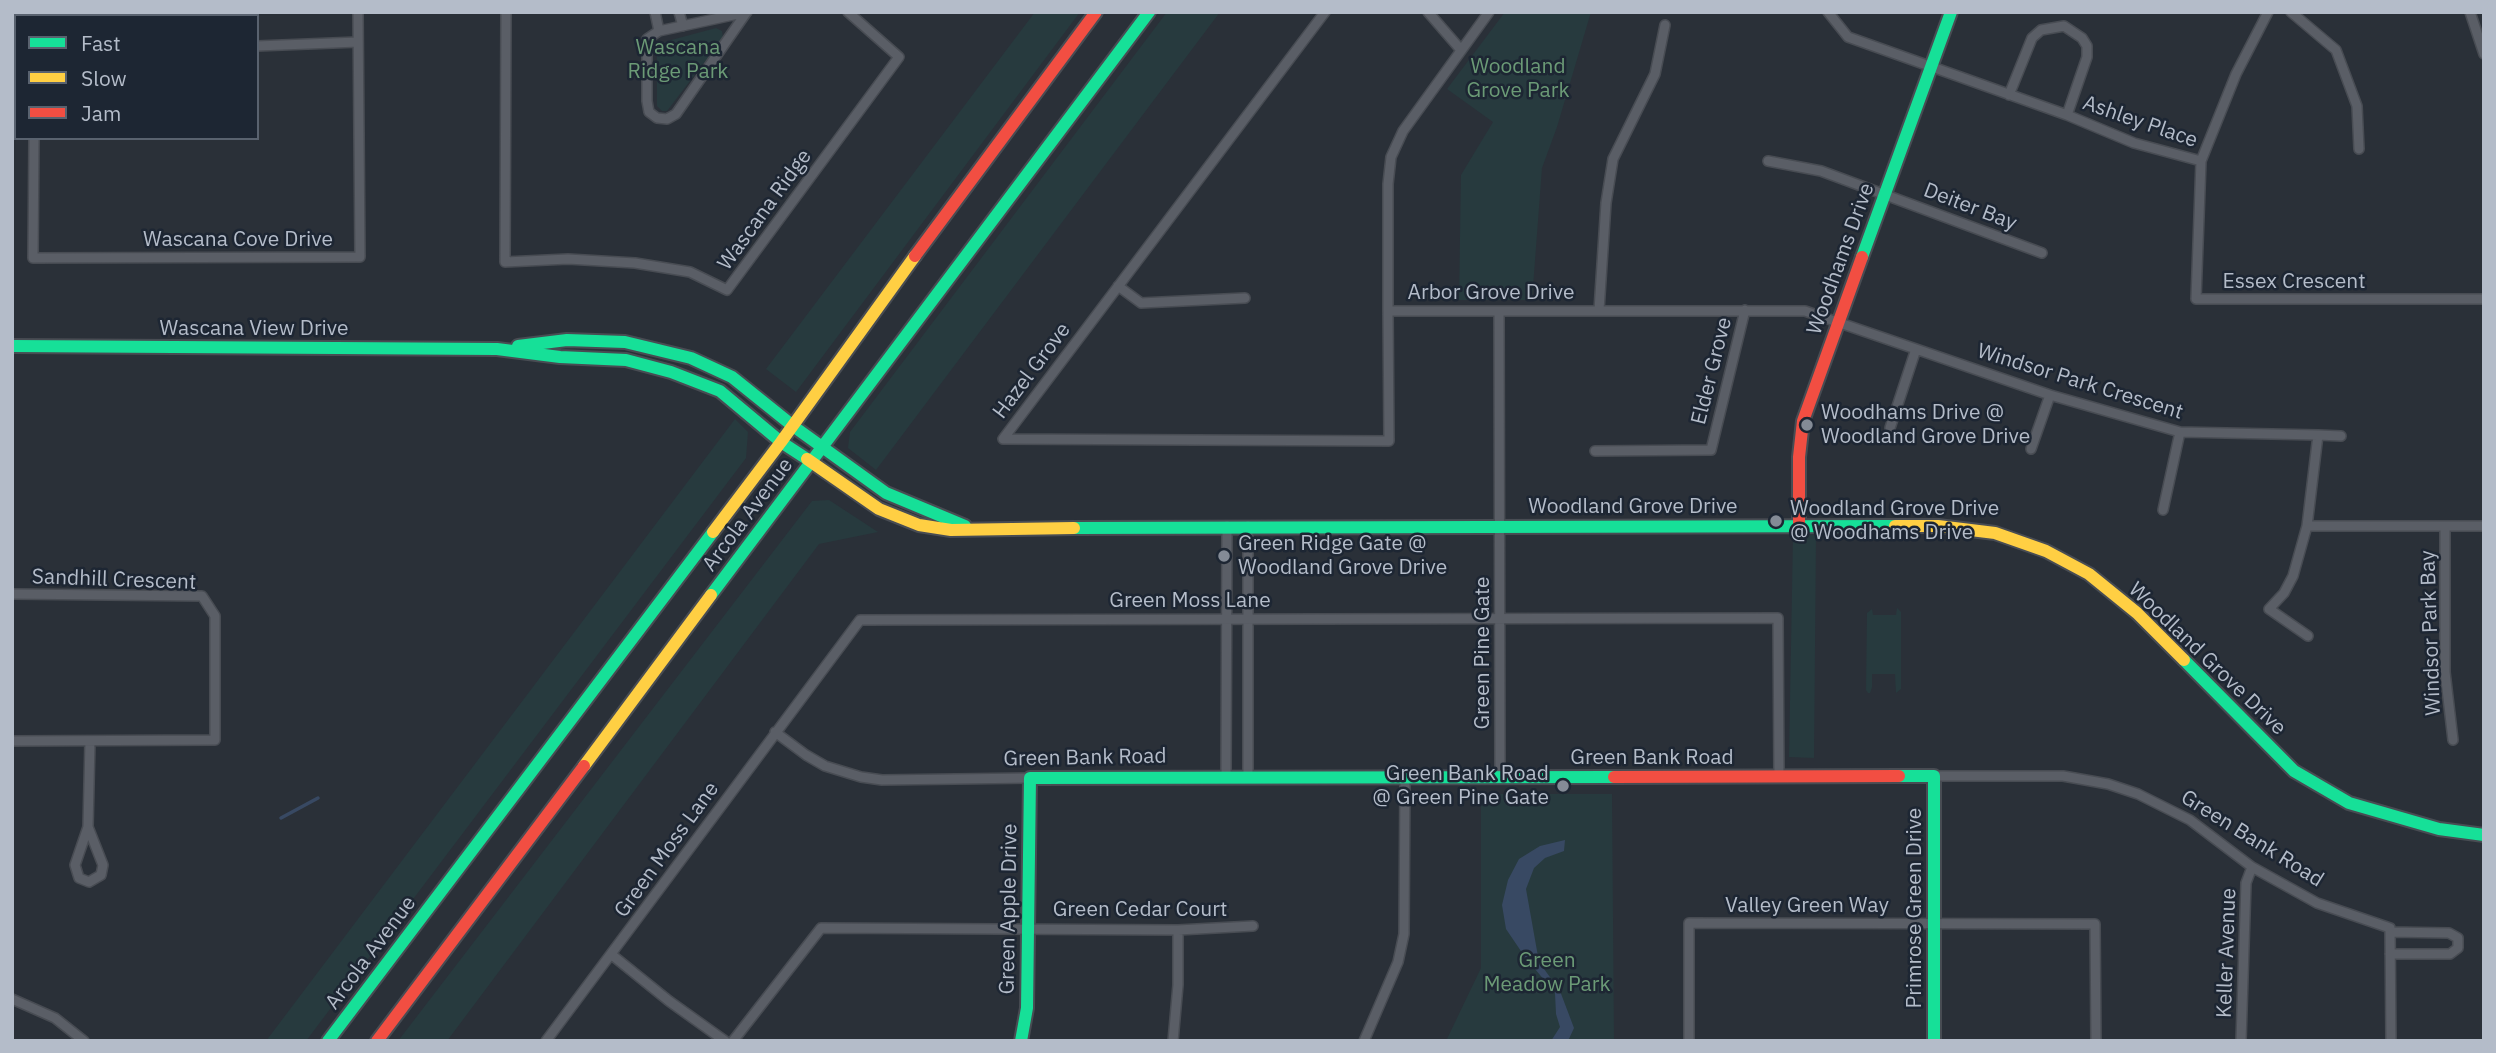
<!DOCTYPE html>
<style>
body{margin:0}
#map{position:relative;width:2496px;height:1053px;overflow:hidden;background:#2a3038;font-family:"IBM Plex Sans",sans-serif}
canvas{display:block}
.frame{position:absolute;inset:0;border:14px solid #b4bcc9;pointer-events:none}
.legend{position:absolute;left:14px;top:14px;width:245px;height:126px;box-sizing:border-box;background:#1d2633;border:2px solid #59626f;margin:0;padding:9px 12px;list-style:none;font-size:21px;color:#b4bcc9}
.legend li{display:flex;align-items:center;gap:14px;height:35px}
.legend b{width:35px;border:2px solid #59626f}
</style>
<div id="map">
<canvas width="2496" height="1053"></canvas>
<div class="frame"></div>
<ul class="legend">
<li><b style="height:9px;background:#16e098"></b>Fast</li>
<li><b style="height:9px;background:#ffcf43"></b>Slow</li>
<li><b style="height:9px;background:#f24e42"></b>Jam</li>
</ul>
</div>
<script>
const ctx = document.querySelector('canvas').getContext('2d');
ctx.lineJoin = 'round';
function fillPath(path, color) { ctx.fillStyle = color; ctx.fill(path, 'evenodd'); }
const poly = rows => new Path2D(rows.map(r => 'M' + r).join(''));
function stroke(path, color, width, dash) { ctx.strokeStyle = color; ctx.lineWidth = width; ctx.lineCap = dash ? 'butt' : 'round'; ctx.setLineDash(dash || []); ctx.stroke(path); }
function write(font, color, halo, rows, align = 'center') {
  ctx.font = font + ' "IBM Plex Sans",sans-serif'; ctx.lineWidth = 5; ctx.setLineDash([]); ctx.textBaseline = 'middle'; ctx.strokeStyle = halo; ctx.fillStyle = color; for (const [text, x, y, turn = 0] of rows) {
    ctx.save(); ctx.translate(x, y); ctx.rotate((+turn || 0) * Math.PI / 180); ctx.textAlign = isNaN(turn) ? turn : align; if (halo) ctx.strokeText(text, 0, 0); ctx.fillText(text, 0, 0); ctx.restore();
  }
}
const green = poly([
 [1035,12,1080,12,796,392,766,369],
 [1167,12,1220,12,876,470,848,448,850,432],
 [1505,12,1591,12,1557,127,1542,168,1532,300,1459,300,1461,175,1493,122,1447,89],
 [716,28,722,31,723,38,667,111,662,111,657,106,657,48,660,43],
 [735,419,748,432,746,458,306,1041,266,1041],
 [829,500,878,532,819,544,447,1041,398,1041,812,501],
 [1793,535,1816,535,1814,758,1789,757],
 [1897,608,1901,612,1901,689,1896,693,1895,674,1872,674,1872,687,1870,693,1868,693,1866,690,1867,613,1872,609,1873,615,1896,615],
 [1481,794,1612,794,1614,1041,1446,1041,1481,968]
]);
const water = poly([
 [1565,840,1564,851,1545,858,1534,868,1526,889,1539,962,1560,991,1574,1028,1568,1041,1551,1041,1560,1027,1556,1014,1555,993,1525,957,1506,929,1502,905,1508,880,1519,859,1540,846]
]);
const stream = poly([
 [281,818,318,798]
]);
const street = poly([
 [23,12,24,16],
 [506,12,505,262,568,259,635,263,690,272,727,290,899,57,848,12],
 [655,12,659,31],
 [679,12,683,26],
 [1325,12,1003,439,1389,441,1388,311],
 [1428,12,1461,50],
 [1489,12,1403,131,1391,157,1388,184,1388,311,1805,311,2050,395,2180,432,2318,435,2307,526,2293,576,2284,593,2269,609,2308,636],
 [1828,12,1848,37,2067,115,2134,143,2201,161],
 [2268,12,2236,74,2201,161,2196,299,2484,299],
 [2291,12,2336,50,2357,106,2359,149],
 [2470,12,2484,54],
 [746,13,676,114,667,119,657,118,649,112,647,101,647,39,659,31,747,12],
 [257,46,358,42],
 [2009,95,2032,38,2041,30,2064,26,2082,38,2087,46,2087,57,2067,115],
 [34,138,33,258,360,257,358,12],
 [1768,161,1821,171,2042,253],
 [1118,286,1141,303,1245,298],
 [1599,310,1606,203,1613,159,1655,74,1665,25],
 [1499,311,1500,778],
 [1890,428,1916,349],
 [2318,435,2341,436],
 [2031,449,2050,395],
 [1595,451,1711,450,1745,310],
 [2163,510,2180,432],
 [1248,526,1248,777],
 [2307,526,2484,526],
 [2445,526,2445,672,2453,740],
 [12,594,202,596,215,616,215,740,12,741],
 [775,732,806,755,825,766,861,777,882,780,1030,778],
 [1226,776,1227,526],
 [1934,776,2063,776,2108,784,2138,794,2190,820,2252,867,2317,903,2390,928,2391,1041],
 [88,827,103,865,101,875,89,882,79,878,75,865,88,827,90,741],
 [2390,932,2449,933,2458,938,2458,948,2450,954,2390,954],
 [612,955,669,1001,725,1041],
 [12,999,55,1018,84,1041],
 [546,1041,860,620,1778,618,1779,777],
 [733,1041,821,928,1178,930,1253,926],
 [1173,1041,1178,985,1178,930],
 [1364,1041,1398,962,1404,934,1405,778],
 [1689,1041,1689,923,2095,924,2096,1041],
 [2241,1041,2246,883,2252,867]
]);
const fast = poly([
 [1862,257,1951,12],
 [12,346,497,349,560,357,626,360,671,372,720,391,781,442,807,459],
 [518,346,567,340,625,342,691,358,732,377,793,426,886,493,965,526],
 [1074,528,1895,526],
 [711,595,1149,12],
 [2184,660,2294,771,2349,803,2439,829,2484,835],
 [1899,776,1934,776,1934,1041],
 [328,1041,713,532],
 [1021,1041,1027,1008,1030,778,1614,777]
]);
const slow = poly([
 [807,459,879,509,919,525,951,530,1074,528],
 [1895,526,1938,526,1995,533,2046,551,2089,574,2137,613,2184,660],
 [713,532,781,442,915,256],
 [584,766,711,595]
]);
const jam = poly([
 [915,256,1096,12],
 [1799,525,1799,457,1803,421,1862,257],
 [1614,777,1899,776],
 [377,1041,584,766]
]);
const markers = [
 [1807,425,7,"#848b96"],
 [1776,521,7,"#848b96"],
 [1224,556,7,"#848b96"],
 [1563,786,7,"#848b96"]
];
const parkNames = [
 ["Wascana",678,48],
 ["Ridge Park",678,72],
 ["Woodland",1518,67],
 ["Grove Park",1518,91],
 ["Green",1547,961],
 ["Meadow Park",1547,985]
];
const streetNames = [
 ["Ashley Place",2140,122,19],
 ["Deiter Bay",1970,207,21],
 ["Wascana Ridge",765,210,-54],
 ["Wascana Cove Drive",238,240],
 ["Woodhams Drive",1841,259,-70],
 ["Essex Crescent",2294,282],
 ["Arbor Grove Drive",1491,293],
 ["Wascana View Drive",254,329],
 ["Hazel Grove",1032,371,-53],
 ["Elder Grove",1712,371,-76],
 ["Windsor Park Crescent",2080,382,17],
 ["Woodland Grove Drive",1633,507],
 ["Arcola Avenue",748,515,-53],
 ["Sandhill Crescent",114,580,2],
 ["Green Moss Lane",1190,601],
 ["Windsor Park Bay",2431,633,-92],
 ["Green Pine Gate",1483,653,-90],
 ["Woodland Grove Drive",2207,659,44],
 ["Green Bank Road",1085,758,-1],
 ["Green Bank Road",1652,758],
 ["Green Bank Road",2252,839,32],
 ["Green Moss Lane",667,850,-54],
 ["Valley Green Way",1807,906],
 ["Primrose Green Drive",1915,908,-90],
 ["Green Apple Drive",1009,909,-89],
 ["Green Cedar Court",1140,910],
 ["Arcola Avenue",371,953,-53],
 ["Keller Avenue",2227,953,-88]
];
const poiNames = [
 ["Woodhams Drive @",1821,413],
 ["Woodland Grove Drive",1821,437],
 ["Woodland Grove Drive",1790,509],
 ["@ Woodhams Drive",1790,533],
 ["Green Ridge Gate @",1238,544],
 ["Woodland Grove Drive",1238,568],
 ["Green Bank Road",1549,774,"right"],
 ["@ Green Pine Gate",1549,798,"right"]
];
fillPath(green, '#273a3e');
fillPath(water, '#384963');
stroke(stream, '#384963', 3.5);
stroke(street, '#484c53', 12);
stroke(fast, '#484c53', 16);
stroke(slow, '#484c53', 16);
stroke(jam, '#484c53', 16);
stroke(street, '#5a5e66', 9);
stroke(fast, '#16e098', 12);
stroke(slow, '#ffcf43', 12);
stroke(jam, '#f24e42', 12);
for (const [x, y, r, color] of markers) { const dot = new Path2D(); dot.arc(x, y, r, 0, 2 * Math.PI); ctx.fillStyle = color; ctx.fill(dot); stroke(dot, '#1d2633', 2.5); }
write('21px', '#6b9a76', '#1d2633', parkNames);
write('21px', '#b4bcc9', '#1d2633', streetNames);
write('21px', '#b4bcc9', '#1d2633', poiNames, 'left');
</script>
